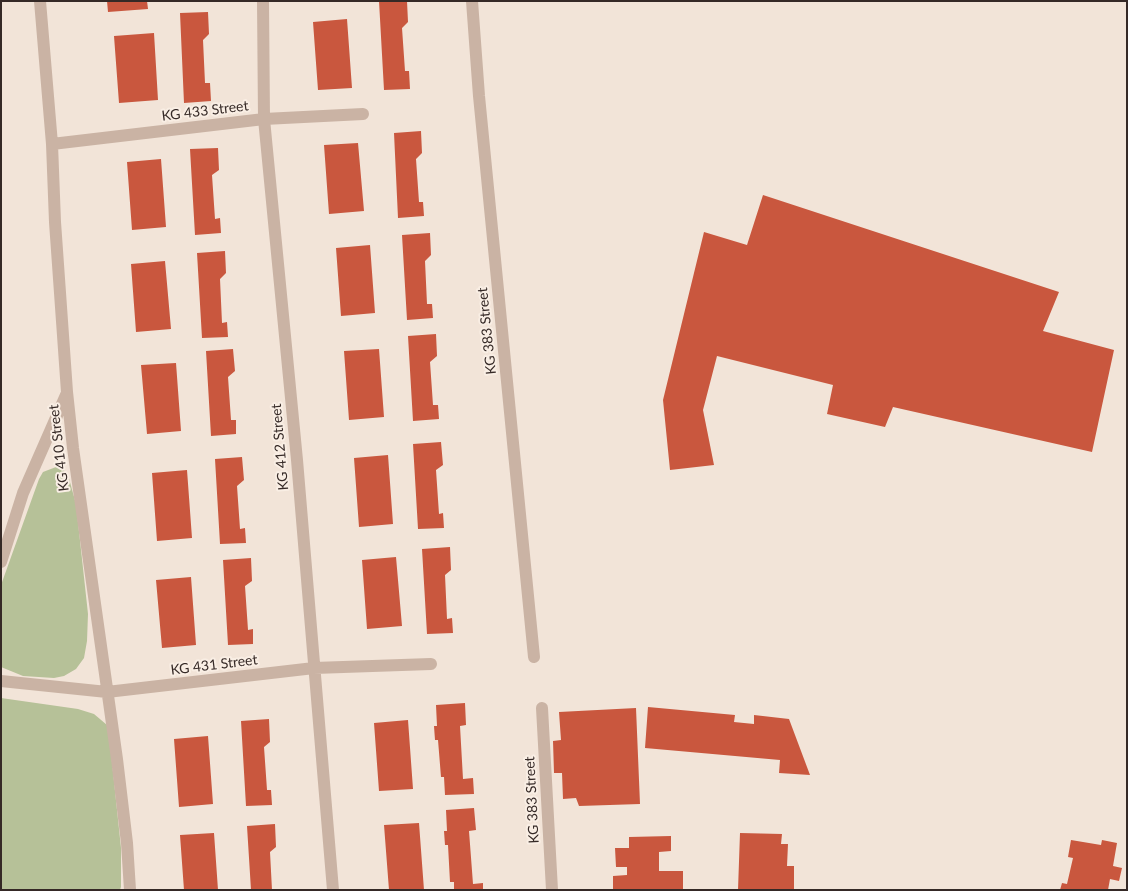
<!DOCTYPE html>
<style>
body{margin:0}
#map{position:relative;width:1128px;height:891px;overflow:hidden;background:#f2e4d8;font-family:Lato,sans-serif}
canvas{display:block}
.frame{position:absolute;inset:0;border:2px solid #352926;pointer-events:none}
</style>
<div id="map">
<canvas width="1128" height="891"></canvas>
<div class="frame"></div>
</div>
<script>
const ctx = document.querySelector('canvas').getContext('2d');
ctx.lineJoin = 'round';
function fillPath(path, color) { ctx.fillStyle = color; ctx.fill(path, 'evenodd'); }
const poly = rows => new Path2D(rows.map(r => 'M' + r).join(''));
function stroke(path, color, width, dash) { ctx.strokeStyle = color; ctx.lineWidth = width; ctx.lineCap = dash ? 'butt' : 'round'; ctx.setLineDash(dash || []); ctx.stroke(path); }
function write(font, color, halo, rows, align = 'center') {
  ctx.font = font + ' Lato,sans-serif'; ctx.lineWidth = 4; ctx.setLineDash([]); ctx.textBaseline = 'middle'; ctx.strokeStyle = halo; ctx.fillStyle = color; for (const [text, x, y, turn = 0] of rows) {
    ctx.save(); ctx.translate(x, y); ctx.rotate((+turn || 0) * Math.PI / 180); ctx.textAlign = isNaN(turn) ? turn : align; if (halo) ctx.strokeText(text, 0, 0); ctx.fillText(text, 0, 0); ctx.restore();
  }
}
const green = poly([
 [56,467,61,467,68,475,76,504,88,614,87,641,84,658,76,669,64,676,54,678,23,676,1,667,1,585,39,479,43,472],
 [1,698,78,709,94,714,107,725,110,743,121,848,121,887,120,890,1,890]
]);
const building = poly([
 [107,1,147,1,148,9,108,12],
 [379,1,407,1,408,22,402,28,405,71,409,71,410,89,384,90],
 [208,12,209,34,203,40,205,83,210,83,211,101,184,103,180,13],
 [347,19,352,88,318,90,313,22],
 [154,33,158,100,119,103,114,36],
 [421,131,422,153,416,159,419,202,423,202,424,216,398,218,394,133],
 [358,143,364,211,329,214,324,145],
 [218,148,219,170,212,175,215,219,220,218,221,233,195,235,190,149],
 [161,159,166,227,132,230,127,162],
 [763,195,1059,292,1043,331,1114,350,1092,452,893,407,885,427,827,414,833,385,717,356,703,410,714,465,670,470,663,400,704,232,747,245],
 [430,233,431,255,425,261,427,304,432,304,433,318,407,320,402,235],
 [370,245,375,313,341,316,336,248],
 [225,251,226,273,220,279,222,323,227,322,228,337,202,338,197,253],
 [165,261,171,329,136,332,131,264],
 [436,334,437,356,430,362,433,405,438,405,439,419,413,421,408,336],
 [233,349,235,371,228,377,231,420,236,420,236,434,211,436,206,351],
 [379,349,384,417,349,420,344,351],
 [176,363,181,431,147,434,141,365],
 [441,442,443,465,436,470,439,514,443,513,444,528,418,529,413,444],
 [388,455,393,524,359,527,354,458],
 [242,457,244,480,237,486,240,529,245,528,246,543,220,544,215,459],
 [187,470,192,538,157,541,152,473],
 [450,547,451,570,445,575,447,619,452,618,453,633,427,634,422,549],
 [396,557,402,626,367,629,362,560],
 [251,558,252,581,245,586,248,630,253,629,253,644,228,645,223,560],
 [191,577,196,645,162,648,156,580],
 [465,703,466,725,460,726,463,779,473,778,474,794,445,795,444,777,441,777,438,740,435,740,434,726,437,726,436,705],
 [648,707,735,715,734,722,754,724,754,715,789,719,810,775,779,773,780,760,645,748],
 [636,708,640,804,579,806,576,798,563,799,562,773,554,773,553,741,561,740,559,712],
 [269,719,270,742,264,747,267,790,271,790,272,805,246,806,241,721],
 [408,720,413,789,379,791,374,723],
 [208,736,213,804,179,807,174,739],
 [474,808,476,830,469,831,473,884,483,883,483,890,454,890,454,882,450,882,448,845,445,845,444,831,447,831,446,810],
 [419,823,424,890,389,890,384,825],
 [275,824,276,847,270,852,272,890,251,890,247,826],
 [214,833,218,890,184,890,180,835],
 [740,833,782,834,781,844,788,844,787,866,794,866,794,890,738,890],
 [671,836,671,851,659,852,659,871,683,871,683,890,613,890,613,876,627,875,627,867,616,867,615,848,629,848,629,837],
 [1071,840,1101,845,1102,840,1117,843,1113,866,1122,868,1119,881,1110,879,1108,890,1060,890,1062,883,1067,884,1073,858,1068,857]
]);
const minor = poly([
 [40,1,52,144,55,222,67,392,73,448,117,759,127,843,130,890],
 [263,1,264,119,297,460,333,890],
 [472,1,479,96,534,657],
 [52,144,264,119,363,114],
 [1,562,23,493,66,395],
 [1,681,107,692,314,668,431,664],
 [542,708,552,890]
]);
const streetNames = [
 ["KG 433 Street",205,111,-7],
 ["KG 383 Street",487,331,-96],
 ["KG 412 Street",280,447,-95],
 ["KG 410 Street",59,448,-97],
 ["KG 431 Street",214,665,-7],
 ["KG 383 Street",532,800,-93]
];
fillPath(green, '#b6c198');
fillPath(building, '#c9573e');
stroke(minor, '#cab3a4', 12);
write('14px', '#352926', '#f9eee4', streetNames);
</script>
